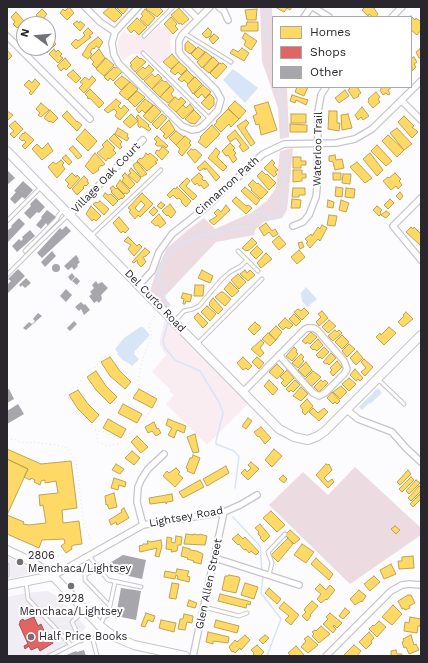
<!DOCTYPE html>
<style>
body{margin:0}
#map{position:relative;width:428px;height:663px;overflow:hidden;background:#fcfbfe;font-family:"Work Sans",sans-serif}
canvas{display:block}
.frame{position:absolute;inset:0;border:8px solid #29262e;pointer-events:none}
.legend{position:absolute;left:272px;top:16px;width:140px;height:72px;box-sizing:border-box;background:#fff;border:1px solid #a9a8ab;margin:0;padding:5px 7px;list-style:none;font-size:12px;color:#29262e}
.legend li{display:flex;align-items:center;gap:8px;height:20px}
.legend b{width:20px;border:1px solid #a9a8ab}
.north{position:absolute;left:16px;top:16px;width:40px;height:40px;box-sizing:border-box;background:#fff;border:1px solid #a9a8ab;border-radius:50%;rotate:286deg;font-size:11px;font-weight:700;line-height:16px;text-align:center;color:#29262e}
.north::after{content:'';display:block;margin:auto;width:14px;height:18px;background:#737177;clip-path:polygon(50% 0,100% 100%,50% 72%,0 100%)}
</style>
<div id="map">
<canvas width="428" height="663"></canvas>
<div class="frame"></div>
<ul class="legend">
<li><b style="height:11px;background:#ffd966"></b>Homes</li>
<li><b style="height:11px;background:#e06666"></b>Shops</li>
<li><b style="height:11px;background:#a6a6ac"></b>Other</li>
</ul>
<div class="north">N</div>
</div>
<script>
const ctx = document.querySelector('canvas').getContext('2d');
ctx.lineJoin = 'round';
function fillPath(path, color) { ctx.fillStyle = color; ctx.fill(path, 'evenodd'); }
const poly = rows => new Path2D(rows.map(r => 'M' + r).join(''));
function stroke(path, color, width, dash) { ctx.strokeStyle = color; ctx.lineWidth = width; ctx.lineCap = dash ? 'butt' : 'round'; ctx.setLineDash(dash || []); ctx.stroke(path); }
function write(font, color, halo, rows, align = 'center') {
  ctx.font = font + ' "Work Sans",sans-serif'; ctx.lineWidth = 4; ctx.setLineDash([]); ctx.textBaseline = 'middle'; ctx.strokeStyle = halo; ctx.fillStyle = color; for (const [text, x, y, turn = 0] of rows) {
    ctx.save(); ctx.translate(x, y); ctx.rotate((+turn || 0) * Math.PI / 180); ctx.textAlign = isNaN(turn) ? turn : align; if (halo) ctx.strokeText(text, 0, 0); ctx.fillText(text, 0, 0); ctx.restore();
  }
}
const built = poly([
 [7,556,29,568,30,570,28,573,26,575,7,579],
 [47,591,57,596,86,627,74,644,58,656,7,656,7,597,26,593]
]);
const green = poly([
 [162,25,172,34,170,40,171,53,159,65,145,50,141,54,131,54,124,61,119,54,118,46,118,40,125,29,126,34,143,35,146,38,159,26,160,27],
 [165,319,249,403,207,445,166,404,174,395,169,391,170,389,152,372,166,355,160,345,160,339]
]);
const forest = poly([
 [260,7,272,7,273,87,287,87,289,137,280,139,278,108,262,61],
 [293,148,287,210,282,218,263,222,255,230,254,235,216,242,164,297,171,305,167,309,150,291,157,269,167,248,188,230,204,218,215,229,251,213,267,201,276,188,280,151],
 [355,467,421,528,421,535,350,584,269,505,303,472,328,495]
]);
const water = poly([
 [233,69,258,88,245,103,223,80],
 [306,287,317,299,307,307,302,301,301,293],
 [140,327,143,327,150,335,135,351,134,354,139,359,132,366,127,362,124,361,117,354,118,353,115,349,124,338],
 [378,388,382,393,371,403,368,404,362,410,359,407]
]);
const homes = poly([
 [69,7,74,13,67,20,60,13,63,9,65,11,69,7],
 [110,7,114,7,122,15,115,22,113,21,103,13,110,7],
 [116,7,129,7,123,14,116,7],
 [148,7,159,7,163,11,157,17,146,9,148,7],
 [275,7,292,7,290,10,287,8,284,12,275,7],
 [365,7,373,7,378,14,376,17,373,17,369,14,368,16,362,10,365,7],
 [179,8,189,19,182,25,181,23,179,24,171,15,179,8],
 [42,9,47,14,42,20,36,15,42,9],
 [145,9,155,18,148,26,140,19,143,16,141,14,145,9],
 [257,9,256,20,247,20,245,10,257,9],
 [16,12,24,21,17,28,13,24,15,22,11,17,16,12],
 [411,16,415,20,416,18,421,22,421,30,417,35,411,30,411,16],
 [171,17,177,24,175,26,178,29,173,34,164,24,171,17],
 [137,18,147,27,139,35,134,30,131,33,127,28,137,18],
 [77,21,79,23,80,21,85,25,80,31,73,24,77,21],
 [247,22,258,22,258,31,241,31,241,26,246,26,247,22],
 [22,25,24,26,24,35,18,29,22,25],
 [88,28,93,33,89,36,91,37,76,49,71,44,76,39,78,41,82,38,85,35,83,33,88,28],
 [208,28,212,32,211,33,211,36,206,38,202,34,208,28],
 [245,33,257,41,251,50,244,45,246,41,242,38,245,33],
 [214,34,219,38,213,44,209,39,214,34],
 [98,37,103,42,99,48,96,46,94,49,93,48,90,52,92,54,88,59,82,55,89,44,98,37],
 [48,39,50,41,52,39,56,44,47,53,44,50,42,52,41,50,39,51,37,49,38,48,48,48,48,39],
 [188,41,196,48,190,54,185,50,185,44,188,41],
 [198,47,205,52,197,60,191,54,198,47],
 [421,47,421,57,419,58,416,52,420,49,420,48,421,47],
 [242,48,249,53,244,61,230,53,233,49,238,52,242,48],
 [54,49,56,52,58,50,62,54,60,56,63,58,58,63,49,54,54,49],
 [99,49,105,58,96,68,92,64,94,62,90,58,99,49],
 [7,50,12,56,7,61,7,50],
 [206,52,212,57,202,68,197,62,206,52],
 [172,54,179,62,171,69,163,62,172,54],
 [137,56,140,59,141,58,146,62,135,72,130,66,132,65,130,63,137,56],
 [213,57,219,63,209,73,203,68,213,57],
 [414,57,417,62,414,64,416,67,412,71,411,58,414,57],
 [65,58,71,65,66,70,64,68,61,71,57,66,65,58],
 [106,58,114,65,104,76,96,69,106,58],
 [179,62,187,69,181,75,178,72,175,75,170,71,179,62],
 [220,63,221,64,223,63,227,67,216,79,210,73,220,63],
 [149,65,154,70,143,80,136,73,143,67,145,69,149,65],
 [114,67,115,68,117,67,122,72,113,81,110,78,108,81,104,77,114,67],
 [73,70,81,78,76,83,67,75,73,70],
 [187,70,194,77,188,84,184,80,182,82,178,79,187,70],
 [152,74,155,77,158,74,162,78,152,89,144,81,152,74],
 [92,76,96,80,84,93,79,88,83,84,80,82,85,77,89,80,92,76],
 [122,76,130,82,121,90,114,83,122,76],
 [195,77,202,84,193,94,187,85,195,77],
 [35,79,40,84,31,95,29,93,31,91,24,85,29,80,32,83,35,79],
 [162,80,165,82,166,81,170,86,160,97,152,89,162,80],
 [130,82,138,89,127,100,119,93,130,82],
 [203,85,211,92,205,98,202,94,198,98,194,94,203,85],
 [171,86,174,90,171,94,174,98,168,103,160,97,171,86],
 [297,87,308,87,304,96,295,92,297,87],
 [348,87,357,87,361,93,358,95,359,96,354,99,348,90,350,89,348,87],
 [382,87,392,87,388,90,390,94,388,95,386,93,383,95,380,90,382,87],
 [90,89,104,103,99,108,91,99,87,98,88,97,85,94,90,89],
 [345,90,349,96,339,103,335,98,345,90],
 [137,91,145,97,135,107,128,100,137,91],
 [376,92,380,97,378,99,380,102,373,108,368,102,369,100,368,99,376,92],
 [210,94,214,98,214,105,209,110,201,103,210,94],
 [292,95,308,100,306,105,296,100,295,103,290,101,292,95],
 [175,97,179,100,181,97,186,102,176,112,168,105,175,97],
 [116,99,121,103,118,106,121,109,124,105,129,110,120,120,115,116,117,112,114,109,108,113,104,110,116,99],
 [145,99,153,105,145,113,142,110,139,113,136,109,145,99],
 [235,101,246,111,239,119,228,108,235,101],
 [268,102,277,130,261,135,259,124,256,125,253,116,257,114,254,106,268,102],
 [41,103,49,110,41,117,38,115,40,113,36,109,41,103],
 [190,104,194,109,183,119,176,112,183,105,186,108,190,104],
 [154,105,161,112,151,123,143,116,154,105],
 [362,107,369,116,363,120,361,117,358,120,355,115,362,107],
 [228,109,239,119,231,127,229,124,221,132,214,125,217,122,216,121,228,109],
 [50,110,58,118,53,123,50,121,49,122,44,118,50,110],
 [194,110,201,117,195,124,190,123,185,119,194,110],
 [7,111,13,115,7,121,7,111],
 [67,111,77,122,77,121,82,125,77,131,62,116,67,111],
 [329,111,337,111,337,123,340,123,339,131,328,129,329,111],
 [131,114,138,121,130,128,123,122,131,114],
 [162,114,167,118,157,129,152,124,162,114],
 [291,114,306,114,306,123,291,123,291,114],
 [348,114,352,128,342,130,341,115,348,114],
 [138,115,149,125,148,126,151,129,149,131,141,126,140,128,138,126,138,119,136,117,138,115],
 [404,116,414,126,412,127,418,132,412,138,398,122,404,116],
 [169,120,175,130,166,139,163,136,165,134,160,129,169,120],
 [246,120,249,123,245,128,255,143,251,146,237,126,246,120],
 [15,121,23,129,14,138,10,134,14,131,9,126,15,121],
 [290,124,307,125,307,132,290,132,290,124],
 [212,125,220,134,206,148,198,142,201,138,200,137,212,125],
 [118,128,128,134,127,137,129,138,127,141,115,134,118,128],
 [397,128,412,144,404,150,390,133,397,128],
 [85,129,97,141,88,151,76,139,85,129],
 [235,130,249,148,243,152,239,146,241,145,236,138,230,142,227,137,235,130],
 [176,131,184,137,176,145,169,138,176,131],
 [25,132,34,140,25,149,22,146,26,142,24,140,22,141,19,138,23,133,24,134,25,132],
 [114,134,122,142,120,144,122,147,120,149,109,139,114,134],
 [388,135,404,150,397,157,382,141,388,135],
 [157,136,168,146,166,148,164,146,157,146,155,144,157,142,154,139,157,136],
 [185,136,191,141,189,143,191,145,182,156,178,152,180,149,176,145,185,136],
 [107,140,115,148,113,150,116,153,109,159,108,158,106,161,97,153,104,147,102,145,107,140],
 [48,143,53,151,42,160,32,149,37,144,42,149,48,143],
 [230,143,235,148,233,150,236,153,234,155,237,159,233,163,228,155,226,156,222,151,230,143],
 [377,145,392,161,386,166,371,151,377,145],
 [73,146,82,156,78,159,69,149,73,146],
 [162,147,163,147,169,152,162,160,155,153,157,150,159,151,162,147],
 [216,148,220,152,217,157,227,167,223,171,208,158,216,148],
 [191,149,193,150,195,149,202,155,195,163,187,153,191,149],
 [95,153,105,164,102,166,101,165,98,169,99,170,93,174,85,166,95,153],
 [146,153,148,155,150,153,158,160,155,162,157,163,147,171,137,161,140,158,141,159,144,157,146,153],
 [370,153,383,170,377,176,363,159,370,153],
 [66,155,72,162,69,165,62,158,66,155],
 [335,155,336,160,342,159,344,168,335,170,333,162,329,161,329,156,335,155],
 [293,157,301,157,301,161,306,161,306,165,301,165,301,168,293,168,293,157],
 [61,160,64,163,62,165,65,169,57,178,48,167,53,162,56,164,61,160],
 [272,160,275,163,273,165,278,170,275,172,277,174,274,177,264,168,272,160],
 [205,161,220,177,216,181,206,168,205,170,204,168,200,171,197,168,205,161],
 [137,162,147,174,141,177,135,169,133,165,137,162],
 [357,162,372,178,365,183,350,167,357,162],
 [131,168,141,178,137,183,128,175,131,173,129,171,131,168],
 [293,170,302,170,302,174,306,174,306,178,302,178,302,181,293,182,293,170],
 [262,171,266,175,267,174,276,183,269,190,257,176,262,171],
 [72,173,76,177,77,175,80,178,70,189,67,186,69,184,65,180,72,173],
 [125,173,135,184,130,189,122,181,124,178,122,176,125,173],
 [199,173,203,177,202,179,204,181,205,180,209,185,204,189,201,185,199,186,197,183,195,185,191,180,199,173],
 [333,173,341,173,341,180,333,180,333,173],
 [395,173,401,179,399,181,402,185,398,189,396,186,391,190,383,181,388,177,389,178,395,173],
 [343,174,351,174,350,184,342,183,343,174],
 [84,176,88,180,87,182,89,183,86,186,85,185,83,187,84,188,77,195,72,189,84,176],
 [187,178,190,181,186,186,197,196,193,200,179,186,187,178],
 [120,180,130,191,127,194,125,193,124,194,116,186,120,180],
 [253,180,257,184,258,183,268,192,261,199,251,190,252,189,248,185,253,180],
 [113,186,116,189,117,188,125,196,122,199,121,198,119,200,111,192,112,191,110,188,113,186],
 [177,187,191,201,186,207,181,202,182,201,179,198,177,199,173,195,170,198,167,195,174,188,176,189,177,187],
 [245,187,260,200,256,205,241,191,245,187],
 [336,187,343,188,342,197,335,196,336,187],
 [293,188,305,188,305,195,299,195,299,197,292,197,293,188],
 [346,188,355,189,354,198,345,197,346,188],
 [400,192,403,196,400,200,396,196,400,192],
 [105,193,108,195,111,194,118,201,113,206,103,196,105,193],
 [142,193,153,204,140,217,138,215,135,219,129,212,131,210,128,208,142,193],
 [141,201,145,205,139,212,135,208,141,201],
 [236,197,245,205,247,206,248,205,252,208,246,214,232,201,236,197],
 [292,199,301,200,300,208,291,208,292,199],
 [390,199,394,203,388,209,384,205,390,199],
 [328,200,334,202,333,208,327,207,328,200],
 [341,200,349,203,346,212,339,210,341,200],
 [100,201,109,209,104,215,93,204,96,202,97,203,100,201],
 [161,202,165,205,161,209,157,206,161,202],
 [170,204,176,212,171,218,168,215,167,216,162,211,170,204],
 [226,205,230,210,214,225,209,221,217,216,214,213,218,209,221,212,226,205],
 [91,206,101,216,96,221,94,219,92,221,86,214,91,206],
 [377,206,382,210,380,212,381,214,379,216,373,210,377,206],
 [154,207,158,211,153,216,149,212,154,207],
 [386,211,390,214,386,218,381,215,386,211],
 [159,214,166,223,160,228,158,225,156,226,151,222,159,214],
 [329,215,337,216,335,226,327,225,329,215],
 [119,217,129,229,125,233,123,231,121,233,113,223,119,217],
 [266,223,272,231,275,229,278,234,273,237,269,232,264,236,259,228,266,223],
 [322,225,327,228,320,241,318,239,310,248,306,243,308,242,305,239,311,234,312,236,318,227,320,229,322,225],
 [411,227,413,229,414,227,421,234,421,246,406,232,411,227],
 [279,236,286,244,279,250,272,242,279,236],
 [128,237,137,246,139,244,142,247,134,256,128,249,131,245,124,241,128,237],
 [252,238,257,243,248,251,247,250,246,251,242,248,252,238],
 [302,242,304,247,300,249,298,243,302,242],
 [257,246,263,252,256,259,250,253,257,246],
 [145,248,150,252,146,256,143,257,146,262,141,267,138,264,137,260,134,263,132,262,145,248],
 [299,250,305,257,297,264,291,257,299,250],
 [266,253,272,259,261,268,257,263,266,253],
 [202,270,213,276,210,283,198,278,202,270],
 [245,270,247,273,250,270,255,275,248,281,240,274,245,270],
 [238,274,246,282,239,289,231,280,238,274],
 [230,282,239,291,232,297,224,289,230,282],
 [195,285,204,285,203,296,194,296,195,285],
 [221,292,223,292,231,299,225,306,215,297,221,292],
 [183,293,192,295,190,302,186,301,185,304,183,304,184,299,181,298,183,293],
 [213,298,223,309,218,314,209,305,210,304,209,303,213,298],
 [207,306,216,314,210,321,201,312,207,306],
 [304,308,309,313,302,320,294,312,298,309,301,311,304,308],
 [322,311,328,318,319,326,316,322,321,317,318,314,322,311],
 [406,312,413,319,403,327,398,322,404,316,403,315,406,312],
 [198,313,208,323,203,328,195,319,194,317,198,313],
 [294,314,301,321,296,326,289,319,294,314],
 [285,318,293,325,289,329,286,327,283,330,278,325,285,318],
 [329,320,336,326,328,333,322,327,329,320],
 [255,322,258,325,259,325,261,328,254,335,248,329,255,322],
 [276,326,282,332,276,340,269,333,276,326],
 [389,327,396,333,384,345,376,337,380,333,381,335,389,327],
 [335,330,337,332,339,330,342,333,333,341,328,336,335,330],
 [311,332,317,337,310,344,307,342,306,344,302,341,311,332],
 [268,333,276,340,270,346,262,339,268,333],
 [342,335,349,342,342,349,335,342,342,335],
 [318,339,323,345,317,351,314,349,313,350,310,347,318,339],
 [261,340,264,343,260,348,264,353,260,357,251,349,261,340],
 [349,344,355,349,347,357,342,351,349,344],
 [294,347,297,350,296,352,298,354,292,361,286,356,294,347],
 [324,347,329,352,322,359,320,357,319,358,316,355,324,347],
 [357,351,363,358,356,365,350,358,357,351],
 [331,353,336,358,329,365,327,363,326,364,323,362,331,353],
 [301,354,304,357,302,359,304,361,298,368,292,363,301,354],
 [110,357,120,371,131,382,125,389,110,376,101,362,110,357],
 [243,357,252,366,248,370,246,368,243,370,237,363,243,357],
 [257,357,264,363,259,369,252,362,257,357],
 [364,359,373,367,365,376,361,372,366,368,361,362,364,359],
 [337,361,342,367,333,376,330,372,332,370,330,368,337,361],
 [306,362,312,370,305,377,298,370,306,362],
 [277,364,284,371,277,379,269,372,277,364],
 [355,369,363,378,360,381,358,379,356,381,350,375,355,369],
 [287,370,294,378,285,387,281,383,284,380,280,377,287,370],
 [96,371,106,386,117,397,110,404,96,390,87,377,96,371],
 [313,371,321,377,312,386,305,379,313,371],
 [349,378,356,384,349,391,342,384,349,378],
 [269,380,278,389,273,395,264,386,269,380],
 [295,380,300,385,293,392,291,390,289,392,286,389,295,380],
 [321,380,323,382,325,380,328,383,319,392,314,387,321,380],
 [341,386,347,392,340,399,333,392,341,386],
 [301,387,308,394,301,401,293,396,301,387],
 [139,389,157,399,152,408,133,398,139,389],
 [78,390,88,404,99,415,92,423,78,409,69,395,78,390],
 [332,392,340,401,337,404,335,402,333,404,327,398,332,392],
 [307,399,313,406,305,415,302,412,303,410,300,406,307,399],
 [123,404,142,414,137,423,118,413,123,404],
 [313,408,318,413,324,408,328,412,319,421,309,412,313,408],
 [248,418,252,421,246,429,242,426,248,418],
 [108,419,126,429,121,438,103,428,108,419],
 [168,419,186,426,184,433,177,430,174,438,168,435,172,428,166,425,168,419],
 [154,422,157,429,158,428,161,433,156,436,152,431,148,433,145,427,154,422],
 [261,427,271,438,265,444,259,436,258,437,254,432,261,427],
 [195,434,199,452,193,453,187,437,195,434],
 [137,436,148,447,141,453,131,442,137,436],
 [7,449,41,464,71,461,77,508,62,510,63,523,79,521,82,544,74,545,71,547,72,549,66,553,61,546,65,543,64,539,42,540,39,548,7,534,7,515,24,522,23,524,29,525,46,523,43,505,40,506,39,495,58,493,56,481,45,483,45,480,41,481,40,485,34,482,35,480,31,478,30,480,24,477,28,469,7,459,7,449],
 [274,449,282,456,272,467,265,460,274,449],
 [132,451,140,458,134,465,125,458,132,451],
 [193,455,200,458,194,474,187,471,188,469,186,468,190,458,192,458,193,455],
 [7,459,28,469,7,515,7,459],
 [251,462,259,469,248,480,241,473,245,469,247,472,251,468,248,465,251,462],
 [116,464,124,469,120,474,112,470,116,464],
 [326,464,328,465,329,464,332,470,324,478,328,482,332,479,334,482,328,488,316,475,326,464],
 [226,466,229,473,207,486,203,479,226,466],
 [176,468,180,472,178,474,183,478,175,487,163,476,167,471,169,473,176,468],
 [408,470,411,474,400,485,397,482,408,470],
 [283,475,287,479,284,483,279,479,283,475],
 [411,477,414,480,402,492,399,489,411,477],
 [114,478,126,482,125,487,119,485,118,490,111,488,114,478],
 [200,480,204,487,183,498,179,492,200,480],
 [416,480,420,483,409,494,406,491,416,480],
 [419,486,421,488,421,491,411,501,408,498,419,486],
 [114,493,117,507,109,509,107,504,106,505,105,496,114,493],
 [172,494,173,501,167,502,167,503,166,504,166,502,150,504,149,498,172,494],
 [420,494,421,499,413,507,410,504,420,494],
 [124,508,129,518,117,525,116,522,111,525,109,520,122,512,121,510,124,508],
 [271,511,285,525,277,532,263,518,271,511],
 [260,524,270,536,264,542,260,538,261,537,258,534,259,532,255,528,260,524],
 [395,526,400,530,396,534,391,529,395,526],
 [290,530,300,539,294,544,285,535,290,530],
 [186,534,193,535,193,534,199,535,200,534,207,536,205,545,184,544,186,534],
 [238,534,243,539,245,537,259,552,256,555,251,551,249,553,246,549,244,550,239,544,238,545,232,539,238,534],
 [176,536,182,537,181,545,178,545,177,551,171,552,172,550,166,549,167,537,172,538,171,542,175,543,176,536],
 [288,538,293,544,278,562,271,555,288,538],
 [161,540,162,546,159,557,155,556,157,548,140,552,139,546,143,545,143,544,148,544,147,541,149,541,150,542,161,540],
 [302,544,314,552,306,563,294,555,302,544],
 [183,547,190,549,190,550,197,551,203,554,201,564,193,562,194,561,187,559,188,558,181,556,183,547],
 [413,556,414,568,399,569,398,561,402,561,402,557,413,556],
 [316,558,333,574,329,580,311,564,316,558],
 [391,564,396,574,384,579,380,570,391,564],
 [177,569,189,571,187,576,190,577,189,582,177,579,178,576,176,575,175,579,164,577,165,571,176,573,177,569],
 [229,575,239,577,240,579,236,593,222,590,225,576,228,576,229,575],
 [374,576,380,582,370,591,364,584,374,576],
 [172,583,179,584,176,599,169,598,172,583],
 [245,583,258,587,254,599,241,595,245,583],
 [320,584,326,590,330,585,335,590,327,600,326,599,321,603,317,599,321,594,315,589,320,584],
 [269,588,281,599,277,604,265,593,269,588],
 [359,590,366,596,362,602,361,601,355,605,350,599,359,590],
 [220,594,248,601,251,602,250,605,247,604,246,608,218,601,220,594],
 [408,595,411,595,415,603,409,606,410,608,405,610,404,608,402,609,398,601,408,595],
 [189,600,197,603,195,608,187,606,189,600],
 [312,601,318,606,310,615,311,616,307,621,302,616,306,612,304,610,306,607,312,601],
 [284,602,299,615,291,625,285,620,289,616,279,608,284,602],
 [393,605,402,614,392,625,382,617,393,605],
 [345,608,350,612,343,619,339,616,345,608],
 [146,613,155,616,153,622,148,620,145,627,141,626,146,613],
 [330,613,342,623,337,628,334,625,333,626,336,629,333,633,323,624,328,619,326,617,330,613],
 [184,614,193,616,192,623,187,622,185,630,178,629,180,619,183,619,184,614],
 [410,617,421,619,420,626,418,626,417,633,404,631,405,622,409,623,410,617],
 [161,620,176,623,174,632,159,628,161,620],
 [216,620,239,626,237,633,214,627,216,620],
 [379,621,386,627,377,637,369,629,373,625,374,626,379,621],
 [321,626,330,634,319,643,312,636,314,634,312,632,315,630,316,631,321,626],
 [208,632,229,637,228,643,213,641,213,644,206,642,208,632],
 [369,632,374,638,371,641,372,643,366,649,359,642,369,632],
 [245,635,250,640,241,650,240,648,235,653,233,651,232,652,229,647,235,640,237,642,245,635],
 [265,635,269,638,263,644,259,640,265,635],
 [411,635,414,645,416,644,419,650,409,654,406,647,404,648,402,642,404,641,403,639,411,635],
 [308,636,318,645,308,653,301,647,306,641,304,639,308,636],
 [257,645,264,652,260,656,253,656,254,653,251,650,257,645],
 [354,645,361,651,357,656,343,656,354,645],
 [296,646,305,656,291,656,288,653,296,646],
 [396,650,397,654,402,654,402,656,391,656,391,651,396,650]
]);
const shops = poly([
 [34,617,38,626,41,624,45,633,48,632,53,643,40,651,38,647,31,650,29,646,25,649,24,646,28,644,19,624,20,623,20,621,23,619,24,621,34,617]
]);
const stream = poly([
 [270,7,270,12,264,23,264,26,269,37,273,42],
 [279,87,285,126,284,138],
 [170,311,159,281,159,272,167,256,179,245,203,235,250,226,256,213,259,212,269,218,279,215,285,203,282,192,285,174,285,153],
 [168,322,163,340,165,348,175,360,200,371,219,402,223,413,216,441,216,444,234,451,239,456,235,488],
 [233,517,260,546,262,572],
 [263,576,261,593,281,619,267,656]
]);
const building = poly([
 [7,170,15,178,7,185],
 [23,181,33,190,25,199,22,197,15,204,10,199,16,192,14,191],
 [36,198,45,207,39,213,37,212,30,219,24,213,31,206,30,204],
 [47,210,56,217,48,226,46,223,41,229,36,225,42,218,41,217],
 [19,218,25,224,8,242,7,231,12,227,11,226],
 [66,226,71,231,42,258,37,253,60,228,62,230],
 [30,230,35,236,17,252,12,246,19,239,21,241,23,239,22,237],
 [52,251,56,256,45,267,41,262],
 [76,255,79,259,78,260,80,262,77,265,78,266,74,270,72,267,68,270,64,266],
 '52 268a4 4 0 1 1 8 0a4 4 0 1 1-8 0Z',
 [18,269,25,276,7,294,7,285,11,281,8,279],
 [72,273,75,277,71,281,68,277],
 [76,277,80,281,77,285,72,281],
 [26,278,31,283,25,288,22,285,21,287,19,285],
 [96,281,98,284,102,282,108,288,101,295,102,299,99,303,97,301,94,303,89,296,92,294,90,292,94,288,92,285],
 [66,289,72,295,66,302,60,296],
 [81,302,84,305,85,304,90,310,84,315,81,309,79,311,75,307],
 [38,313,42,316,26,330,23,328,29,322,32,324,35,321,33,319],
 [74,321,77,324,70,331,67,328],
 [9,389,14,399,7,403,7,390],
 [18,404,24,414,7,424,7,411],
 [123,555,146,560,142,579,111,572,107,567,109,566,108,564],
 [121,588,141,591,136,620,116,616],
 [84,650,86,656,64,656,76,651,77,652]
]);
const path = poly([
 [138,381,144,354,152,337,149,326,156,313],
 [92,425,78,412,68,397,66,396,65,394,74,387,79,387,81,380,86,373,92,368,96,367,100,359,110,354,112,355,120,368,129,376,143,388,158,397,159,400,157,405,148,413,148,416,118,444,108,446,99,442,97,440,97,431],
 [95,430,108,433,120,440],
 [7,440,13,439,21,442,28,443,34,442,61,446,67,448,76,462,84,525,90,538,90,542],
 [7,535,54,557,64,555,76,548]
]);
const lane = poly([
 [184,33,231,62],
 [144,36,173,7],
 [143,53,210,119],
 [7,221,41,187],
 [92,235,161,170],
 [25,251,57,219,58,216,63,210],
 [238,251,247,260],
 [7,275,42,240,68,215],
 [175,321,184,311,193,309,199,306,221,280,230,272,241,266,247,260,258,271],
 [197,344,262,279],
 [378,379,404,404],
 [89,556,108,580,141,587],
 [7,565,7,575],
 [98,567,85,575,85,580,110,606],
 [269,575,272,563,268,552,285,534],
 [26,582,28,599,71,645],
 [204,607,239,616,247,613],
 [100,626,104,617,108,615,115,582],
 [81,641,72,622,84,610],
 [49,656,87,637,93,640],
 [97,656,93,640,103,628]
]);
const street = poly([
 [85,7,100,22,115,32],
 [138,7,115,32,112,43,114,55,119,64,182,126,192,130,198,129,203,126,218,110,221,99,216,90,182,56,179,52,179,41,182,35,210,7],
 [186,7,198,19],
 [219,7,224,11,228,20],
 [313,7,329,17],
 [304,17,311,7],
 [392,17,402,7],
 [7,36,90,119],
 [402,101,421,120],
 [421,198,393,226,421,260],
 [69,216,143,140],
 [293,226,303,222,309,215,316,197,317,188,318,112,321,95,326,87],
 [139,285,152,271,159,252,172,234,205,208,263,154,284,144,336,143,355,139,372,129,421,81],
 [243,392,304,330,307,328,314,328,318,331,344,361,347,369,344,374,325,393,319,396,313,393,279,355],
 [347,410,358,419,392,432,406,448,421,462],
 [143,525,137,502,138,487,141,480,148,469,164,454],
 [215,558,299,585],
 [53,576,143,525,224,512,240,505,257,495],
 [193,656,224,512],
 [326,656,391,591,402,585,409,584,421,585]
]);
const secondary = poly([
 [7,151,279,429,294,437,308,440,318,436,325,431,421,335],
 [7,550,32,562,53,576,100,626,113,636,134,645,185,656],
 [7,585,53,576]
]);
const markers = [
 [20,562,4,"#737177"],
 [71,586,4,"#737177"],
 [31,637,4,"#737177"]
];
const streetNames = [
 ["Waterloo Trail",318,149,-89],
 ["Village Oak Court",106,178,-46],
 ["Cinnamon Path",227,186,-42],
 ["Del Curto Road",155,301,46],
 ["Lightsey Road",186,517,-10],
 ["Glen Allen Street",209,584,-78]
];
const poiNames = [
 ["2806",28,556],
 ["Menchaca/Lightsey",28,569],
 ["2928",71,599,"center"],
 ["Menchaca/Lightsey",71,612,"center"],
 ["Half Price Books",39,637]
];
fillPath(built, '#f0edf4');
fillPath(green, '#faedf2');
fillPath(forest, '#eddbe2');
fillPath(water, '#d7e5f6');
fillPath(homes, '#ffd966');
stroke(homes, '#bfa355', 1);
fillPath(shops, '#e06666');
stroke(shops, '#a95355', 1);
stroke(stream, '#d7e5f6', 1.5);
fillPath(building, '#a6a6ac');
stroke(lane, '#c6c5ca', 5);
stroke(street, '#c6c5ca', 8);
stroke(secondary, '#c6c5ca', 10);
stroke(path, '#e0e0e1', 1, [1, 3]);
stroke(lane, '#fffeff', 3);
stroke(street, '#fffeff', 5.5);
stroke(secondary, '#fffeff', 8);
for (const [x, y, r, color] of markers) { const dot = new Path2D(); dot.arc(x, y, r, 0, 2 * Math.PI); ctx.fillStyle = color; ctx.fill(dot); stroke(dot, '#fff', 1.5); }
write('11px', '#29262e', '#fff', streetNames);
write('11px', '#29262e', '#fff', poiNames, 'left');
</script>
